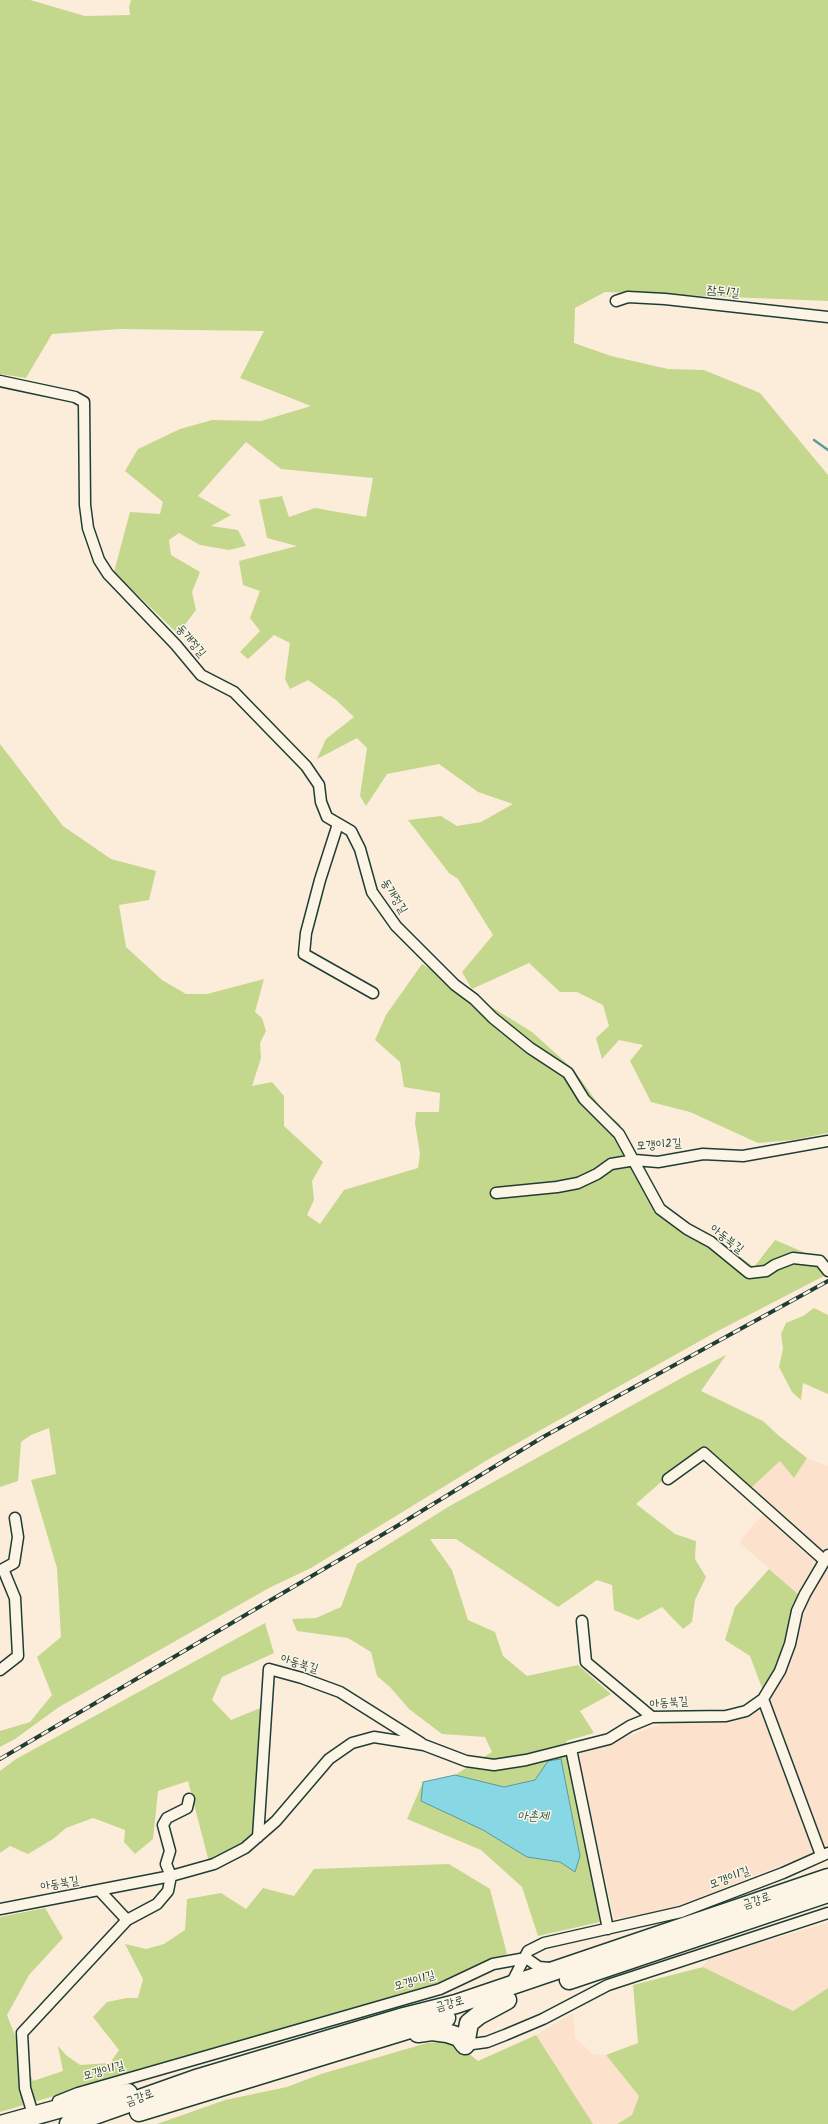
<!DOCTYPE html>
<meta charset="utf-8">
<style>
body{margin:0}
canvas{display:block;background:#fcecda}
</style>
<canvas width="828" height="2124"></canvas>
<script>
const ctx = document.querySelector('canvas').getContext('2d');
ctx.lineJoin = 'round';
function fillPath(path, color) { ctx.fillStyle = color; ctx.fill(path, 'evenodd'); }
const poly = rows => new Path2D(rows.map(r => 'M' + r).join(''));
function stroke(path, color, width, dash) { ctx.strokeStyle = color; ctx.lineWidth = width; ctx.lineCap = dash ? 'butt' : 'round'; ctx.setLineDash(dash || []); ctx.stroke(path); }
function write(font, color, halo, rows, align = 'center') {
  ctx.font = font + ' Kalam,"Poor Story",sans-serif'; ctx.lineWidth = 3; ctx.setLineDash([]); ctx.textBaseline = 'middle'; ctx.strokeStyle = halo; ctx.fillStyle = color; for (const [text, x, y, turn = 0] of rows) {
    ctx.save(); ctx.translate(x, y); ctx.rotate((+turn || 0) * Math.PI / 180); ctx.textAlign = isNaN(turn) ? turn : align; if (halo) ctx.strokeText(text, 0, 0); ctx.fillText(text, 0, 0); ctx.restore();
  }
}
const built = poly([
 [807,1458,828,1466,828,1547,798,1594,739,1542,764,1513,744,1495,780,1461,794,1478],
 [828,1565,828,1847,667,1910,614,1919,578,1755,664,1723,760,1711,792,1660,798,1639,799,1620,814,1588],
 [828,1923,828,1988,793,2011,703,1967,709,1957],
 [573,2013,575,2038,593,2054,606,2055,639,2096,632,2115,617,2124,593,2124,536,2035]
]);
const green = poly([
 [0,0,30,0,85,16,130,15,129,7,131,0,828,0,828,301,605,292,575,308,574,343,611,356,668,369,704,370,760,393,828,475,828,1133,793,1140,758,1143,690,1112,651,1102,630,1061,643,1045,619,1040,602,1059,596,1038,609,1026,603,1005,577,992,560,992,529,963,472,989,462,972,493,935,458,879,449,873,408,820,441,816,457,826,481,822,513,804,478,792,439,764,387,774,366,806,360,796,367,748,357,738,317,759,326,739,354,717,336,700,308,680,290,689,285,679,290,643,274,635,248,659,240,652,260,631,250,618,260,591,243,585,239,561,297,546,267,538,259,500,282,496,289,517,315,508,366,517,373,478,281,469,246,442,198,496,231,515,211,526,238,530,246,546,229,550,200,545,179,533,169,540,171,555,200,572,192,592,196,610,178,634,114,572,130,512,160,514,163,502,125,471,138,449,180,429,212,420,261,421,311,406,240,378,264,331,119,329,52,334,26,378,0,374],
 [0,744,63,826,111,859,156,871,149,900,119,905,126,947,162,980,186,994,207,994,264,979,255,1012,262,1018,266,1031,260,1043,261,1058,252,1086,272,1082,284,1096,284,1126,323,1162,312,1181,314,1200,307,1215,320,1224,344,1190,418,1168,420,1154,415,1123,416,1112,439,1112,440,1093,404,1087,400,1062,375,1040,386,1015,422,964,532,1032,573,1069,605,1113,620,1124,626,1155,677,1226,704,1231,754,1267,775,1240,827,1262,824,1276,716,1332,489,1459,311,1568,269,1588,59,1707,15,1739,0,1747,0,1731,30,1722,52,1695,37,1657,61,1637,57,1568,31,1480,56,1474,49,1428,31,1435,21,1442,18,1481,0,1487],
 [814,1308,828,1315,828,1394,803,1383,801,1400,792,1392,779,1367,783,1349,781,1334,786,1323,803,1316],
 [726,1355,701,1391,763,1421,778,1435,807,1458,794,1478,780,1461,751,1488,702,1446,636,1504,675,1534,696,1541,695,1559,706,1577,695,1600,692,1622,683,1629,662,1607,638,1620,614,1610,612,1585,597,1580,558,1607,456,1539,430,1539,452,1570,468,1620,495,1632,503,1656,527,1676,578,1665,611,1694,580,1711,594,1733,566,1741,600,1922,538,1936,522,1887,481,1850,407,1819,423,1782,455,1775,492,1752,485,1737,442,1734,409,1709,390,1687,377,1676,371,1652,348,1638,297,1631,292,1619,316,1618,341,1607,357,1564,448,1507,687,1375],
 [769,1569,798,1594,788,1635,775,1674,762,1688,750,1656,725,1640,735,1607],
 [265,1623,274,1653,222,1677,212,1700,231,1720,263,1707,253,1841,209,1862,188,1781,158,1791,153,1839,135,1854,124,1842,125,1830,93,1818,66,1828,53,1839,28,1854,10,1846,0,1853,0,1771,16,1759],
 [449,1864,490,1889,507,1954,434,1984,0,2112,0,1917,45,1908,63,1938,29,1975,7,2015,33,2081,63,2071,58,2046,66,2055,80,2065,110,2063,119,2050,93,2017,107,2002,127,1998,138,1998,143,1979,125,1944,146,1949,164,1944,185,1930,187,1899,221,1893,246,1909,263,1888,294,1896,314,1869],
 [703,1967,793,2011,828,1988,828,2124,617,2124,632,2115,639,2096,606,2055,638,2043,633,1985],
 [536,2035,593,2124,157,2124,225,2100,287,2087,321,2074,427,2043,453,2041,478,2061]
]);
const water = poly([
 [561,1759,580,1856,575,1872,560,1862,527,1857,483,1830,421,1801,423,1782,455,1775,504,1787,535,1780,548,1761,561,1759]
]);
const stream = poly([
 [814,440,828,450]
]);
const street = poly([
 [616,301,628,297,665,299,828,317],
 [0,381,75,397,84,402,85,505,88,528,99,560,108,574,176,645,201,675,234,692,306,766,319,785,321,802,327,817,351,831,360,849,372,892,396,926,455,985,474,999,493,1018,530,1048,568,1073,584,1099,619,1134,660,1209,687,1229,711,1242,749,1273,766,1271,775,1265,793,1258,820,1261,828,1271],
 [338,824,320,880,306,933,304,954,373,993],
 [496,1193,557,1187,578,1183,597,1174,611,1164,635,1160,658,1162,703,1154,743,1156,828,1141],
 [668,1479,704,1453,825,1561],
 [582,1621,586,1662,652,1717],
 [0,1670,18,1656,15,1598,3,1569,14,1563,18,1537,15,1518],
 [763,1699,821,1855],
 [571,1749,608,1929],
 [258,1837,269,1669,302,1678,340,1692,421,1743],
 [100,1891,127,1920],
 [0,1909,171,1876,214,1864,245,1848,276,1821,329,1759,352,1743,374,1737,424,1745,466,1761,494,1765,526,1760,609,1739,630,1726,652,1717,726,1716,746,1711,763,1699,780,1671,790,1644,797,1611,805,1594,828,1555],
 [526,1958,539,1967,550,1968],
 [510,1986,528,1951,544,1943,681,1912,783,1873,828,1853],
 [465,2045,487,2042,505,2035,543,2019,608,1985,828,1913],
 [58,2101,78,2093,440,1989,493,1964,526,1958],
 [32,2111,25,2088,22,2033,127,1920,157,1904,168,1891,171,1876,166,1864,170,1851,163,1825,167,1818,187,1808,189,1799]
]);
const highway = poly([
 [569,1980,828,1893],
 [418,2033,432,2031,447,2033,459,2037,465,2045],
 [465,2045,469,2023,479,2015,507,2000],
 [139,2112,446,2018],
 [4,2124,69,2106,128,2093],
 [69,2124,199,2078,400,2018,456,2004,828,1878]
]);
const rail = poly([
 [0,1759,397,1526,543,1437,828,1281]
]);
const streetNames = [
 ["잠두1길",723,293,6],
 ["동개정길",190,642,49],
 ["동개정길",393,897,58],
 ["모갱이2길",659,1146,-4],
 ["아동북길",726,1240,38],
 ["아동북길",299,1665,17],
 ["아동북길",669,1704,-5],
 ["모갱이1길",730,1879,-21],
 ["아동북길",60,1885,-10],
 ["금강로",757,1902,-19],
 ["모갱이1길",415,1982,-17],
 ["금강로",450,2005,-15],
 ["모갱이1길",104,2072,-16],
 ["금강로",140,2099,-20]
];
const waterNames = [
 ["아촌제",533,1818]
];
fillPath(built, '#fce1cc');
fillPath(green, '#c4d88d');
fillPath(water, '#87d7e4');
stroke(water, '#5d999e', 1);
stroke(stream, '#5d999e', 2.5);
stroke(street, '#1f3d34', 13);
stroke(highway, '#1f3d34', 21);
stroke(street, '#fcf5e5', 10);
stroke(highway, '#fcf5e5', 18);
stroke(rail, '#1f3d34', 4);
stroke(rail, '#fcf5e5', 2.5, [8]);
write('12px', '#1f3d34', '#fcf5e5', streetNames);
write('italic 13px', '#345c57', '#fcf5e5', waterNames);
</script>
